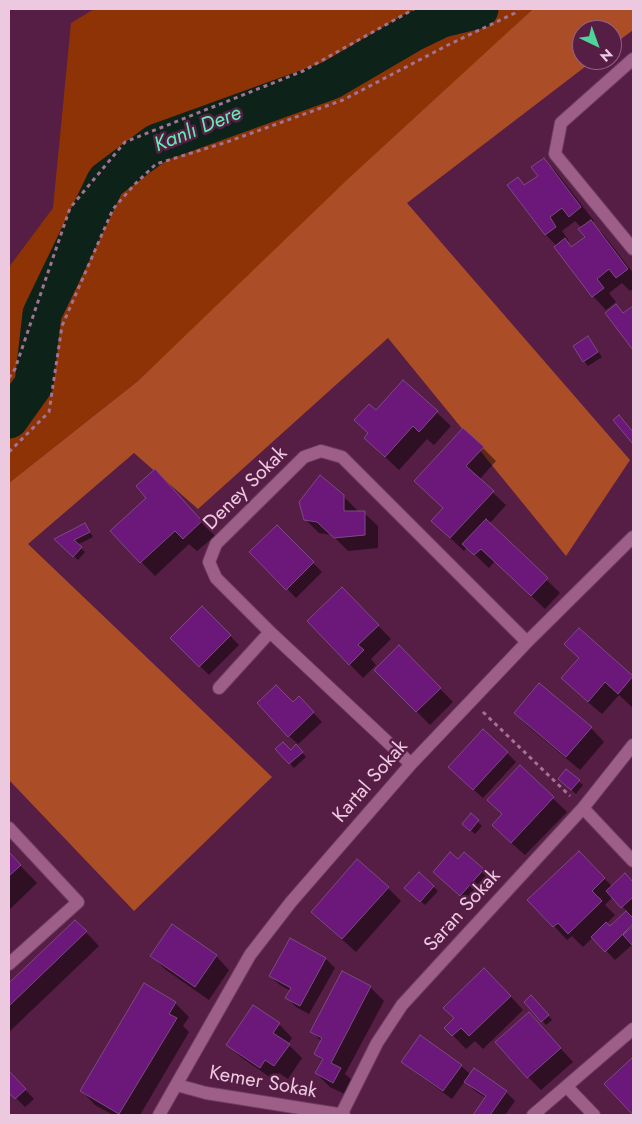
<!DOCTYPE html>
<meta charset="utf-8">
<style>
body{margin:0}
#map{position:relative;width:642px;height:1124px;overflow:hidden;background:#561d45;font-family:Jost,sans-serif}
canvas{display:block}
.frame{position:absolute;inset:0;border:10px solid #edc9df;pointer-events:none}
.north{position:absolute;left:572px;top:20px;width:50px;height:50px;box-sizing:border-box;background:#561d45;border:1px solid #926283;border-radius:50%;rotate:138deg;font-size:14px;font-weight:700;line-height:20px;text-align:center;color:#edc9df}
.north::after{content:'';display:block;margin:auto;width:18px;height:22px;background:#4ed39a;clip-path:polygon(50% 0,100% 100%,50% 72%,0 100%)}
</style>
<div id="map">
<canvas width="642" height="1124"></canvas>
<div class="frame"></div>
<div class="north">N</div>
</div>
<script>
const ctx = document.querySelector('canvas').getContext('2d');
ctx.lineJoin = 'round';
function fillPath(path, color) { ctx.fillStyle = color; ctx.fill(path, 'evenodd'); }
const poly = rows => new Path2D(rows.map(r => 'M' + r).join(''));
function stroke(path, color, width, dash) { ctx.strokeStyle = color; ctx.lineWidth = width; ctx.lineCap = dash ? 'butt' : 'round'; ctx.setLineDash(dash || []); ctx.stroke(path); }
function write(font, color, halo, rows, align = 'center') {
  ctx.font = font + ' Jost,sans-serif'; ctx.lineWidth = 5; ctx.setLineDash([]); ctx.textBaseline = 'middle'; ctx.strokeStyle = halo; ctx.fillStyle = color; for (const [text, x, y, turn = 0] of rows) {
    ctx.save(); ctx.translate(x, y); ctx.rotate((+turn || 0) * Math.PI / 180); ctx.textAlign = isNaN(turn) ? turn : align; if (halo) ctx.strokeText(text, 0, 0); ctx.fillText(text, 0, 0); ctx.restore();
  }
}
const green = poly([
 [94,9,533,9,138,381,9,483,9,267,53,208,71,23]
]);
const forest = poly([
 [533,9,633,9,633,30,612,46,612,30,582,30,582,60,594,60,407,203,630,460,566,556,388,338,198,509,134,453,28,544,272,777,134,911,9,780,9,483,138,381,348,179]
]);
const shadow = poly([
 [544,159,557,173,594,221,592,223,604,235,633,273,633,289,630,291,622,283,609,293,616,302,606,310,593,296,557,246,546,235,508,185,518,178,525,186,539,176],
 [575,221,582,228,586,238,572,248,567,242,569,241,562,231],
 [588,338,602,357,588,366,574,347],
 [403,381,451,426,434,445,427,439,399,470,365,438,369,434,355,420,376,411],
 [483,448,496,461,479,480,506,505,489,524,560,593,545,609,495,561,489,568,467,547,464,551,446,534,444,508,429,495],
 [155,471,215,536,197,551,189,544,155,576,112,531,148,498],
 [343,496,357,510,357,512,364,513,378,526,378,548,348,551,332,535,319,533,305,519],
 [85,525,93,537,77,545,85,552,78,560,56,540],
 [277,526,322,572,296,598,251,552],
 [355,602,391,639,371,659,376,665,363,678,308,621],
 [202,608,239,645,209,675,172,638],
 [579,629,633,677,632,707,619,695,602,714,576,692,580,658],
 [399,647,453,702,430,725,376,670],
 [299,698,322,722,296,746,306,757,294,768,277,749,291,751,298,744,289,736,293,703],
 [515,713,591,728,604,742,580,770,529,727],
 [507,753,516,762,483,798,458,776],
 [520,767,567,812,525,855,507,839,503,815],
 [567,771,583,785,576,794,564,783],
 [471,815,482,826,475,834,463,824],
 [579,853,613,887,625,875,633,884,633,914,630,917,633,920,633,944,615,960,593,937,583,947,572,936,567,940,554,926],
 [613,897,627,911,610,928,606,924,615,915,605,905],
 [9,854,37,883,9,910],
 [458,861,483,870,492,879,470,904,443,881],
 [419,873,438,891,425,905,406,888],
 [388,888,401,901,356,952,326,925],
 [75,921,99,946,9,1032,9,985],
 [291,940,326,959,335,968,309,1014,296,1007,287,998,291,991,280,985,270,976],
 [152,956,216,956,229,970,209,1000,166,970],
 [498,983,523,1010,483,1049,475,1041,466,1049,446,1028],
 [370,987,384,1001,345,1074,354,1082,347,1095,330,1087,316,1073,323,1061,316,1054,322,1042,312,1032],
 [536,1001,552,1020,546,1025,526,1002],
 [175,1003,189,1017,183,1026,189,1032,140,1115,113,1115,95,1105,82,1091],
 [529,1014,573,1062,541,1090,528,1077],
 [279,1024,292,1038,288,1044,302,1058,288,1079,279,1073,274,1080,242,1058,228,1045],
 [633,1059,633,1114,606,1084],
 [403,1061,461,1066,471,1075,506,1092,515,1101,505,1115,475,1115,486,1098,475,1091,465,1081,452,1099,412,1070],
 [9,1073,34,1099,25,1107,9,1091]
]);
const river = poly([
 [9,419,34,384,42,314,106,181,157,143,331,80,413,32,442,18,479,9]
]);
const building = poly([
 [544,158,581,207,569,217,562,208,550,217,556,227,545,235,507,185,518,177,524,185,538,176,531,167,544,158],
 [591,220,628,269,616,278,609,269,597,279,604,288,592,297,554,247,565,238,571,247,585,237,578,229,591,220],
 [616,304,623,313,633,306,633,350,605,313,616,304],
 [588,336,598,352,583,362,573,346,588,336],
 [403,380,438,411,419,432,413,426,385,457,364,438,368,433,354,420,369,404,376,410,403,380],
 [619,415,633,432,633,444,613,420,619,415],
 [463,428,484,447,466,466,494,491,450,538,431,521,443,508,414,481,463,428],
 [155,469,202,521,183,539,175,531,140,563,110,531,146,498,136,486,155,469],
 [320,475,344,495,344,511,365,511,365,535,334,538,317,522,304,520,299,502,320,475],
 [486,519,548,578,531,596,481,549,474,555,462,544,486,519],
 [85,523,90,532,74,540,82,547,73,557,54,539,85,523],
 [277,525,314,562,286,590,249,552,277,525],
 [342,587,379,625,358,645,364,650,349,665,307,621,342,587],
 [202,606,231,635,199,667,170,638,202,606],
 [579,628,633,676,618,694,605,682,588,702,561,678,579,658,564,644,579,628],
 [399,645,441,688,416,712,374,670,399,645],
 [539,683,592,727,566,757,514,713,539,683],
 [276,685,293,702,299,696,314,712,288,737,257,703,276,685],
 [483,729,508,752,473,790,448,767,483,729],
 [283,742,291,750,296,744,303,752,289,764,275,749,283,742],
 [520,765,554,797,511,843,492,825,502,814,487,800,520,765],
 [566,769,580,780,571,790,558,779,566,769],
 [471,813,479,820,470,831,462,824,471,813],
 [579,851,605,878,592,891,602,901,568,934,558,923,553,927,527,900,579,851],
 [9,852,21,865,9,876,9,852],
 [450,852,458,859,464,852,484,869,460,896,433,872,450,852],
 [357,859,389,887,342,939,311,912,357,859],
 [419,872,434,886,420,902,404,888,419,872],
 [625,873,633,882,633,897,621,908,606,891,625,873],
 [626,911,633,918,633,924,605,952,591,937,606,922,610,926,626,911],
 [75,920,87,931,9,1006,9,983,75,920],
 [172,924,217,955,195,987,150,956,172,924],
 [633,926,633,946,623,935,633,926],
 [290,938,326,958,300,1006,285,998,291,988,269,976,290,938],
 [484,968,511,996,469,1036,461,1028,452,1036,444,1028,454,1018,443,1008,484,968],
 [342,971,371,986,331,1063,341,1068,333,1083,315,1073,323,1059,314,1054,322,1038,310,1032,342,971],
 [144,983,176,1002,169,1014,177,1018,119,1114,80,1091,144,983],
 [531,995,549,1015,541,1022,524,1002,531,995],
 [253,1005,280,1023,273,1033,290,1044,274,1066,265,1060,260,1068,226,1045,253,1005],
 [529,1012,561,1048,527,1078,495,1042,529,1012],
 [420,1035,462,1065,443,1091,401,1062,420,1035],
 [633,1057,633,1115,604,1084,633,1057],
 [474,1068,507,1091,490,1115,473,1115,486,1096,464,1082,474,1068],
 [9,1071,26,1089,15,1099,9,1093,9,1071]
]);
const path = poly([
 [9,378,15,369,70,208,125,142,303,71,414,9],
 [9,452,49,412,62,326,113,209,135,184,156,164,227,142,343,100,448,45,515,13,518,9],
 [483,712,570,796]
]);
const minor = poly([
 [633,59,561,123,555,154,633,249],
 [219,688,270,632],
 [411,764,270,632,216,578,209,562,216,544,304,457,321,451,342,457,527,642],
 [583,808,633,861],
 [9,828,78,902,9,964],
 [177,1085,206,1093,344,1115],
 [567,1087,594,1115],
 [159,1115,250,955,291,902,411,764,527,642,633,537],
 [341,1115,377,1043,402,1005,583,808,633,745],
 [533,1115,633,1029]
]);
const streetNames = [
 ["Deney Sokak",246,489,-45],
 ["Kartal Sokak",371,782,-49],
 ["Saran Sokak",463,911,-48],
 ["Kemer Sokak",263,1083,10]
];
const waterNames = [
 ["Kanlı Dere",198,130,-22]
];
fillPath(green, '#8d3306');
fillPath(forest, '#ab4e28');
fillPath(shadow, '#0007');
stroke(river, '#0d2218', 39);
fillPath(building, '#6c177a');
stroke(building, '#7a4c82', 1);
stroke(minor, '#6f3d61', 14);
stroke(path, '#a27392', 3, [4, 4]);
stroke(minor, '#9d5e87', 12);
write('20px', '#edc9df', '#561d45', streetNames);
write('italic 21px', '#5df1b1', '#561d45', waterNames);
</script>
